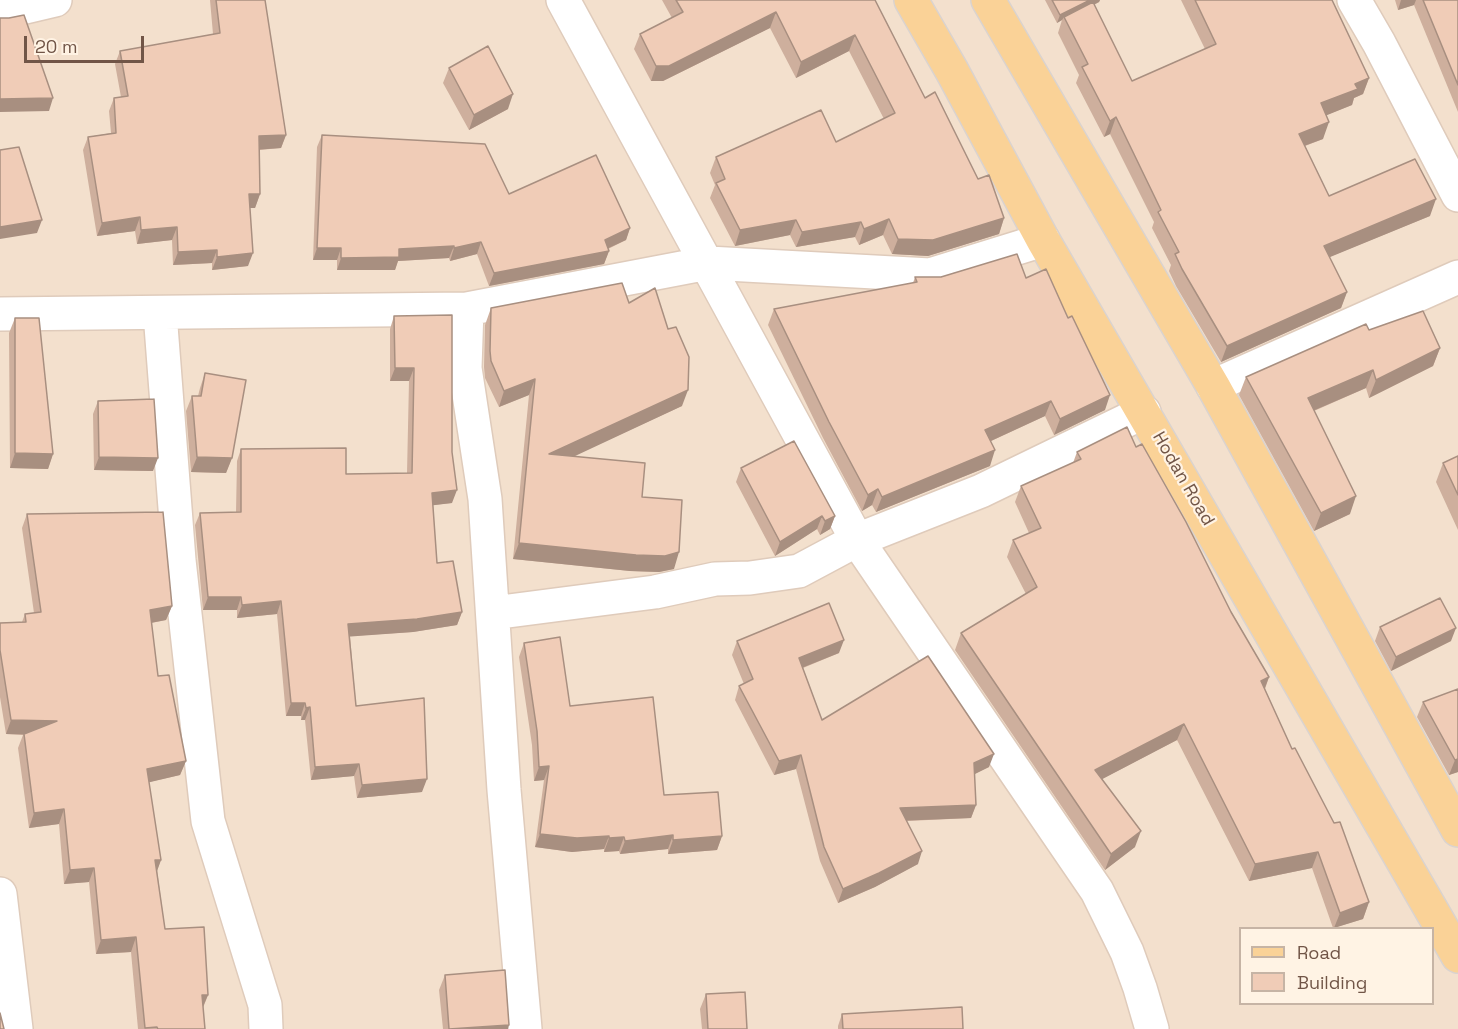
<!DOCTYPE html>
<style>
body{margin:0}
#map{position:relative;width:1458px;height:1029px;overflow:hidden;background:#fbefde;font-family:"Space Grotesk",sans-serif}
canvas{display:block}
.legend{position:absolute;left:1239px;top:927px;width:195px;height:78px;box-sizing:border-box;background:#fff3e4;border:2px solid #c6b4a5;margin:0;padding:8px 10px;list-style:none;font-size:18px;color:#715547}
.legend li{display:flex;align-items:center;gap:12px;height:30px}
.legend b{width:30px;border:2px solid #c6b4a5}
.scale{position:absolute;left:24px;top:36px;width:120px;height:27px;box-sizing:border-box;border:3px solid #715547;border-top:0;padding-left:8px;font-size:18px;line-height:21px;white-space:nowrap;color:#715547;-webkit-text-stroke:4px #fff3e4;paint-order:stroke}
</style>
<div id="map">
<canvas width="1458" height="1029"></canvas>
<ul class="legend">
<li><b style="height:8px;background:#fad297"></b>Road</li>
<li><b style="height:16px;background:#f0ccb7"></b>Building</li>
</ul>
<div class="scale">20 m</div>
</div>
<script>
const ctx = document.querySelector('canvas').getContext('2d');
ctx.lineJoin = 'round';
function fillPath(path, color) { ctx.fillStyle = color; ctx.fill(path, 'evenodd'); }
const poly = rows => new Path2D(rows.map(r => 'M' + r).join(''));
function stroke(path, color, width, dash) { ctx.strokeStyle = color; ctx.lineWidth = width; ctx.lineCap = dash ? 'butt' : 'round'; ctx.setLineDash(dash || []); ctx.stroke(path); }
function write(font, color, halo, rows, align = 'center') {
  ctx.font = font + ' "Space Grotesk",sans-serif'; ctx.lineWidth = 4.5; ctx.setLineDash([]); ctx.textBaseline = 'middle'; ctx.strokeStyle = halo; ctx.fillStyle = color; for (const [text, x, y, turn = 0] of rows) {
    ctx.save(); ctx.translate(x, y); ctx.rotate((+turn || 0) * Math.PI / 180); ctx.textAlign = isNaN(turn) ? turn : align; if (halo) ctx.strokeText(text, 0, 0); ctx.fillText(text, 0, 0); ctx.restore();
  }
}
const residential = poly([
 [0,0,1458,0,1458,1029,0,1029],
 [1240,928,1432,928,1432,1004,1240,1004]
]);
const minor = poly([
 [563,0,857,540,1097,891,1127,952,1140,988,1152,1029],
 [1354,0,1379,43,1458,195],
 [0,13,55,0],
 [160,313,179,560,208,821,265,1005,266,1029],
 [0,314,467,309],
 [1213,386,1458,277],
 [493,613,655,592,715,579,750,578,799,571,857,540,981,491,1144,412],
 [0,894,16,1029],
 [525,1029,504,790,485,499,465,368,467,309,708,263,930,275,1043,240]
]);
const major = poly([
 [911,0,952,71,1043,240,1458,956],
 [988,0,1213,386,1458,830]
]);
const wall = poly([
 [210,0,265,0,286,135,281,148,259,150,260,194,255,208,250,208,248,266,212,270,212,263,173,265,172,240,137,244,135,231,97,236,83,150,88,137,111,133,109,111,114,98,121,97,115,64,120,51,213,34],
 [662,0,875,0,925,98,1004,218,999,234,928,256,892,254,883,235,859,245,855,237,796,247,790,235,735,246,710,198,715,185,710,173,716,157,836,142,884,119,849,51,796,78,770,28,663,81,651,81,634,49,640,34,672,18],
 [1045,0,1100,0,1099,2,1094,5,1132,81,1205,49,1181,0,1332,0,1369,78,1363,94,1354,98,1352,105,1326,115,1323,139,1305,146,1329,196,1430,216,1329,257,1347,292,1341,308,1221,362,1176,286,1169,271,1171,265,1152,228,1154,222,1110,134,1104,137,1076,83,1079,75,1058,33,1062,20,1057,23],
 [1395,0,1458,0,1458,112,1414,5,1398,10],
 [449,68,508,109,469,130,443,83],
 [322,135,509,194,630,228,626,240,608,249,609,251,604,264,489,286,477,254,450,261,449,258,398,261,395,270,337,270,337,260,313,260,317,147],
 [915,277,1026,278,1105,410,1054,435,1045,416,991,441,990,466,876,512,872,505,862,511,823,438,768,325,774,309,913,283],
 [629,303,682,406,573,456,642,497,674,569,659,572,630,571,513,559,529,395,499,407,485,378,484,367,485,325,491,308],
 [394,316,452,452,452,503,433,505,437,563,462,612,457,625,413,632,350,636,356,706,422,792,357,798,354,776,311,780,305,720,301,720,301,716,286,716,277,614,237,618,237,610,203,610,195,525,200,513,236,512,237,461,241,449,346,474,407,473,409,381,390,381,390,329],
 [15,318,53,454,48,469,10,468,9,333],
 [1369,330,1440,348,1433,366,1369,398,1366,388,1314,411,1350,514,1314,531,1239,395,1246,377],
 [205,373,232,458,226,473,191,472,186,411,192,396,198,396,200,388],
 [98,401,153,471,94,470,93,414],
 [1136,447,1269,677,1265,689,1292,749,1369,902,1363,919,1333,928,1312,868,1249,881,1177,740,1102,779,1135,847,1105,870,955,650,961,633,1026,594,1007,557,1013,540,1029,533,1015,502,1021,486,1073,463,1077,452],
 [1458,456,1458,530,1436,482,1443,463],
 [741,468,835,516,830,529,820,535,817,529,775,556,736,482],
 [27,514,172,606,166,620,151,623,158,676,186,761,180,775,149,782,161,860,157,870,165,929,208,995,203,1008,205,1029,138,1029,131,952,96,954,89,882,64,884,59,824,29,828,18,748,23,735,6,734,0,697,0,623,22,622,25,614,34,613,22,528],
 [1380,627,1451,641,1391,671,1375,641],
 [737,641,839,653,803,668,822,720,989,767,974,774,976,805,971,818,907,821,918,864,875,887,838,903,820,861,796,769,774,775,735,700,739,686,744,684,732,655],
 [524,643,570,706,664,795,722,836,717,850,668,854,668,849,620,854,619,851,604,852,604,849,572,852,535,847,544,780,534,781,532,745,519,657],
 [1458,689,1458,772,1449,775,1417,717,1423,702],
 [445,975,508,1029,443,1029,439,990],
 [706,994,747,1029,702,1029,700,1009],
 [842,1014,963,1029,838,1029,838,1026]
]);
const shadedWall = poly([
 [1090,0,1100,0,1099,2,1065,19,1064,17,1062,20,1057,23,1060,15],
 [1401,0,1416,0,1414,5,1398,10],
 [776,12,770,28,663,81,651,81,656,66],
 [855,35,849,51,796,78,801,62],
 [1369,78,1363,94,1354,98,1352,105,1315,120,1321,103,1355,84],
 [513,94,508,109,469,130,474,115],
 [53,98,49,111,0,112,0,99],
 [1116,117,1110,134,1104,137,1110,121],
 [1329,122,1323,139,1293,150,1299,134],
 [286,135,281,148,254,150,259,136],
 [249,194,260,194,255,208,244,208],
 [1436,199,1430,216,1318,262,1324,246],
 [140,217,135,231,97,236,102,223],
 [1004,218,999,234,928,256,892,254,898,239],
 [889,219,883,235,859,245,864,229],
 [42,220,37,233,0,239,0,227],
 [796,220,790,235,735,246,740,230],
 [861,222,855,237,796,247,802,232],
 [177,227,172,240,137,244,141,230],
 [630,228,626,240,600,252,605,240],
 [481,242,477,254,450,261,454,248],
 [454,246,449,258,398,261,395,270,337,270,341,258,399,249],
 [317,248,341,248,337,260,313,260],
 [217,250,212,263,173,265,178,252],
 [609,251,604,264,489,286,494,273],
 [253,253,248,266,212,270,217,257],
 [1347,292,1341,308,1221,362,1227,346],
 [1440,348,1433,366,1369,398,1376,380],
 [395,368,414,368,409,381,390,381],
 [1373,370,1366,388,1301,416,1308,398],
 [535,379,529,395,499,407,504,391],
 [688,390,682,406,543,471,549,454],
 [1110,395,1105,410,1054,435,1060,419],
 [1051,401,1045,416,980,446,985,430],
 [995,450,990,466,876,512,882,497],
 [15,453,53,454,48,469,10,468],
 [99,457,158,458,153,471,94,470],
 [197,457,232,458,226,473,191,472],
 [878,489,872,505,862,511,868,495],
 [457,490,452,503,427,506,432,493],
 [1356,496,1350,514,1314,531,1321,513],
 [822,516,817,529,775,556,780,542],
 [835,516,830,529,820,535,825,521],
 [519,543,679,552,674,569,659,572,630,571,513,559],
 [208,597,241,597,237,610,203,610],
 [281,601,277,614,237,618,242,605],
 [172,606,166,620,145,624,150,610],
 [462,612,457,625,413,632,344,637,348,624],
 [1456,628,1451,641,1391,671,1396,657],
 [844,640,839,653,794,671,799,658],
 [1269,677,1263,693,1261,681],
 [291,703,305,703,301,716,286,716],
 [310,707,305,720,301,720,306,708],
 [11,720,57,721,52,735,6,734],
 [1184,724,1177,740,1089,786,1095,770],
 [994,754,989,767,969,777,974,763],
 [801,755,796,769,774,775,779,761],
 [1458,759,1458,772,1449,775,1455,760],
 [186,761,180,775,142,784,147,769],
 [359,764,354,776,311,780,315,767],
 [549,766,544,780,534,781,539,767],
 [427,779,422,792,357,798,362,785],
 [976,805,971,818,896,821,900,808],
 [64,809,59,824,29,828,34,813],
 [1141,831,1135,847,1105,870,1111,854],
 [540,834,609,836,604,849,572,852,535,847],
 [673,835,668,849,620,854,625,841],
 [722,836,717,850,668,854,673,840],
 [624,837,619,851,604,852,609,838],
 [922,851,918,864,875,887,838,903,843,889],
 [1318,852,1312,868,1249,881,1255,864],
 [155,860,161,860,156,874],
 [94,868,89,882,64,884,70,870],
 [1369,902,1363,919,1334,928,1340,913],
 [136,937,131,952,96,954,101,940],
 [202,995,208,995,202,1009],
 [509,1025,508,1029,456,1029]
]);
const building = poly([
 [216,0,265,0,286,135,259,136,260,194,249,194,253,253,217,257,217,250,178,252,177,227,141,230,140,217,102,223,88,137,116,133,114,98,128,96,120,51,220,33,216,0],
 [676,0,875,0,925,98,935,92,978,179,989,175,1004,218,933,240,898,239,889,219,864,229,861,222,802,232,796,220,740,230,716,183,725,179,716,157,821,110,836,142,895,113,855,35,801,62,776,12,669,66,656,66,640,34,683,12,676,0],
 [1052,0,1090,0,1060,15,1052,0],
 [1195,0,1332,0,1369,78,1355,84,1358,89,1321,103,1329,122,1299,134,1329,196,1415,159,1436,199,1324,246,1347,292,1227,346,1182,269,1175,254,1179,252,1158,212,1161,210,1116,117,1110,121,1082,67,1088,64,1064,17,1093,2,1132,81,1216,44,1195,0],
 [1423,0,1458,0,1458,85,1423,0],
 [24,15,53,98,0,99,0,18,9,18,24,15],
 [488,46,513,94,474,115,449,68,488,46],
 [322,135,485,144,509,194,596,155,630,228,605,240,609,251,494,273,481,242,454,248,454,246,399,249,399,257,341,258,341,248,317,248,322,135],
 [19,147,42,220,0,227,0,150,19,147],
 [1017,254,1026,278,1046,269,1068,318,1072,316,1110,395,1060,419,1051,401,985,430,995,450,882,497,878,489,868,495,829,422,774,309,917,282,915,277,941,277,1017,254],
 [622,283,629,303,655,288,668,329,676,327,689,357,688,390,549,454,645,463,642,497,682,500,679,552,665,556,636,555,519,543,535,379,504,391,491,361,490,351,491,308,622,283],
 [1423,311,1440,348,1376,380,1373,370,1308,398,1356,496,1321,513,1246,377,1366,324,1369,330,1423,311],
 [452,315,452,452,457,490,432,493,437,563,453,561,462,612,417,619,348,624,356,706,424,698,427,779,362,785,359,764,315,767,310,707,306,708,305,703,291,703,281,601,242,605,241,597,208,597,200,513,241,512,241,449,346,448,346,474,412,473,414,368,395,368,394,316,452,315],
 [15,318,39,318,53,454,15,453,15,318],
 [205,373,246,380,232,458,197,457,192,396,201,396,205,373],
 [154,399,158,458,99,457,98,401,154,399],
 [1127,427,1136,447,1142,444,1186,522,1231,612,1269,677,1261,681,1292,749,1295,748,1334,823,1340,822,1369,902,1340,913,1318,852,1255,864,1184,724,1095,770,1141,831,1111,854,961,633,1037,587,1013,540,1041,528,1021,486,1081,459,1077,452,1127,427],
 [794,441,835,516,825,521,822,516,780,542,741,468,794,441],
 [1458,456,1458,495,1443,463,1458,456],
 [163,512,172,606,150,610,158,676,169,675,186,761,147,769,161,860,155,860,165,929,204,927,208,995,202,995,205,1029,158,1029,157,1027,145,1028,136,937,101,940,94,868,70,870,64,809,34,813,24,734,57,721,11,720,0,650,0,623,26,622,25,614,41,612,27,514,163,512],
 [1440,598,1456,628,1396,657,1380,627,1440,598],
 [829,603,844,640,799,658,822,720,928,656,994,754,974,763,976,805,900,808,922,851,879,873,843,889,824,847,801,755,779,761,739,686,753,679,737,641,829,603],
 [560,637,570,706,653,697,664,795,718,792,722,836,673,840,673,835,625,841,624,837,609,838,609,836,577,838,540,834,549,766,539,767,537,731,524,643,560,637],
 [1458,689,1458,759,1455,760,1423,702,1458,689],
 [505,970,509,1025,449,1029,445,975,505,970],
 [745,992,747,1029,708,1029,706,994,745,992],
 [962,1007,963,1029,843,1029,842,1014,962,1007],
 [0,1013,4,1029,0,1029,0,1013]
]);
const streetNames = [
 ["Hodan Road",1183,479,60]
];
fillPath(residential, '#f3e0cd');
stroke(minor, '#dfcbbb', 36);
stroke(major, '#dad3cf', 36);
stroke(minor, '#fff', 33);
stroke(major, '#fad297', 33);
fillPath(wall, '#ceaf9d');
fillPath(shadedWall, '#a88f80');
fillPath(building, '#f0ccb7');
stroke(building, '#a88f80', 1.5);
write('18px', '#715547', '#fff3e4', streetNames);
</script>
